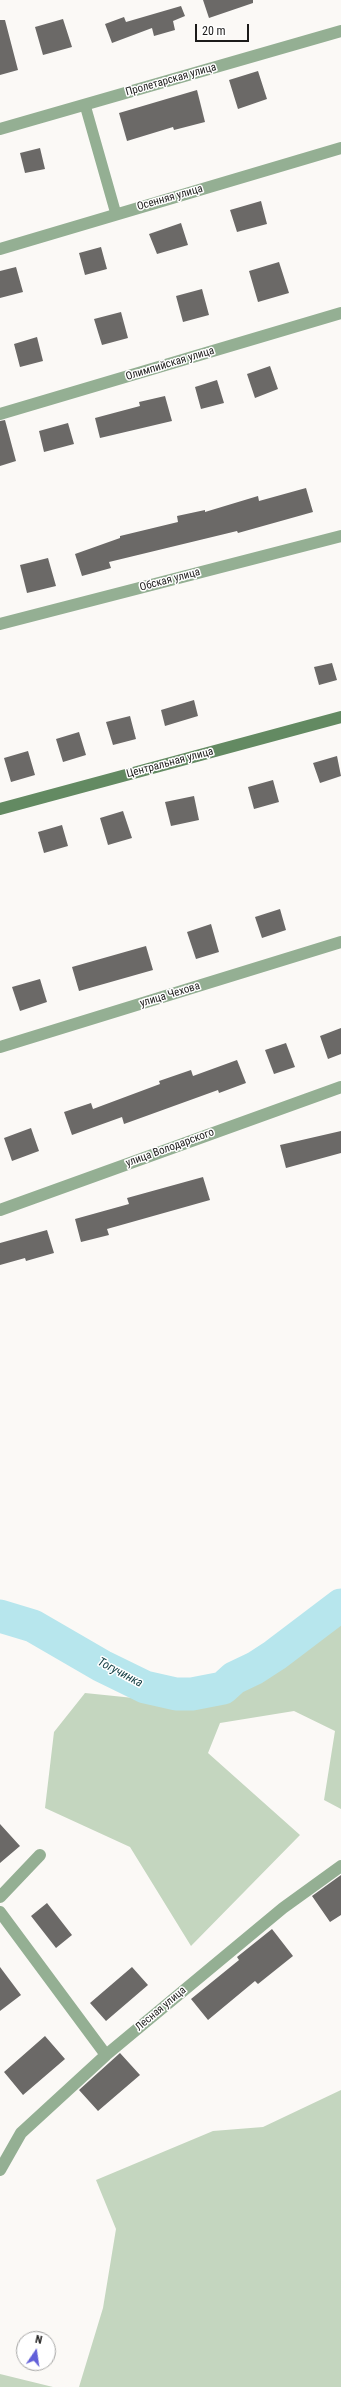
<!DOCTYPE html>
<meta charset="utf-8">
<style>
body{margin:0}
#map{position:relative;width:341px;height:2387px;overflow:hidden;background:#fbf9f6;font-family:"Roboto Condensed",sans-serif}
canvas{display:block}
.north{position:absolute;left:16px;top:2331px;width:40px;height:40px;box-sizing:border-box;background:#fff;border:1px solid #a4a4a3;border-radius:50%;rotate:13deg;font-size:11px;font-weight:700;line-height:16px;text-align:center;color:#1c1b1a}
.north::after{content:'';display:block;margin:auto;width:14px;height:18px;background:#6260d9;clip-path:polygon(50% 0,100% 100%,50% 72%,0 100%)}
.scale{position:absolute;left:195px;top:24px;width:54px;height:18px;box-sizing:border-box;border:2px solid #1c1b1a;border-top:0;padding-left:5px;font-size:12px;line-height:14px;white-space:nowrap;color:#1c1b1a;-webkit-text-stroke:3px #fff;paint-order:stroke}
</style>
<div id="map">
<canvas width="341" height="2387"></canvas>
<div class="north">N</div>
<div class="scale">20 m</div>
</div>
<script>
const ctx = document.querySelector('canvas').getContext('2d');
ctx.lineJoin = 'round';
function fillPath(path, color) { ctx.fillStyle = color; ctx.fill(path, 'evenodd'); }
const poly = rows => new Path2D(rows.map(r => 'M' + r).join(''));
function stroke(path, color, width, dash) { ctx.strokeStyle = color; ctx.lineWidth = width; ctx.lineCap = dash ? 'butt' : 'round'; ctx.setLineDash(dash || []); ctx.stroke(path); }
function write(font, color, halo, rows, align = 'center') {
  ctx.font = font + ' "Roboto Condensed",sans-serif'; ctx.lineWidth = 3; ctx.setLineDash([]); ctx.textBaseline = 'middle'; ctx.strokeStyle = halo; ctx.fillStyle = color; for (const [text, x, y, turn = 0] of rows) {
    ctx.save(); ctx.translate(x, y); ctx.rotate((+turn || 0) * Math.PI / 180); ctx.textAlign = isNaN(turn) ? turn : align; if (halo) ctx.strokeText(text, 0, 0); ctx.fillText(text, 0, 0); ctx.restore();
  }
}
const green = poly([
 [341,1621,341,1809,324,1800,335,1731,294,1711,220,1723,208,1753,300,1835,191,1946,130,1847,45,1808,54,1732,85,1693,202,1705],
 [341,2090,341,2387,79,2387,103,2308,116,2229,96,2180,213,2131,263,2127],
 [0,2374,53,2387,0,2387]
]);
const river = poly([
 [0,1616,33,1626,102,1666,145,1687,176,1694,192,1694,223,1688,234,1678,255,1668,275,1655,341,1605]
]);
const building = poly([
 [203,0,253,0,253,3,209,18],
 [181,6,185,16,173,21,175,30,154,36,152,28,112,43,105,24,124,17,126,22],
 [63,19,72,47,43,55,35,27],
 [0,20,5,20,18,70,0,75],
 [258,71,267,99,238,109,229,80],
 [197,90,205,122,174,130,173,127,127,141,119,113],
 [40,148,45,169,25,173,20,153],
 [261,201,267,224,237,232,230,210],
 [181,223,188,245,157,254,149,234],
 [101,247,107,269,85,275,79,253],
 [279,262,289,293,258,302,249,271],
 [16,267,23,292,0,298,0,271],
 [202,289,209,315,183,322,176,296],
 [121,312,128,338,102,345,94,319],
 [37,337,43,361,20,367,14,344],
 [270,366,278,389,255,398,247,374],
 [217,380,224,403,201,409,195,387],
 [165,396,172,421,100,438,95,418,140,406,139,402],
 [5,420,16,461,0,466,0,421],
 [68,423,74,444,44,452,39,431],
 [306,488,313,512,238,533,237,531,109,562,111,568,82,576,75,554,120,538,120,536,178,522,177,516,205,510,205,512,258,496,259,501],
 [48,558,56,586,27,593,20,565],
 [332,663,337,680,319,685,314,667],
 [194,700,198,716,165,726,161,710],
 [130,716,136,739,113,745,106,722],
 [79,732,86,755,63,762,56,739],
 [28,751,35,775,11,782,4,758],
 [337,756,341,776,320,783,313,763],
 [273,780,279,802,254,809,248,787],
 [194,796,199,820,171,826,165,802],
 [123,811,132,838,108,845,100,818],
 [62,825,68,846,44,853,38,832],
 [280,909,286,930,262,938,255,917],
 [211,924,219,952,196,959,187,932],
 [146,946,153,970,79,991,72,967],
 [40,979,47,1002,20,1011,12,987],
 [341,1028,341,1054,328,1059,320,1036],
 [286,1043,295,1067,274,1074,265,1050],
 [237,1060,246,1083,219,1093,218,1090,124,1124,122,1117,72,1135,64,1112,91,1103,93,1109,160,1084,159,1081,191,1070,193,1076],
 [31,1128,39,1151,12,1161,4,1138],
 [341,1131,341,1153,286,1168,280,1145],
 [203,1177,210,1200,107,1229,109,1235,81,1242,75,1219,129,1204,127,1198],
 [47,1230,54,1253,26,1261,25,1258,0,1265,0,1243],
 [0,1824,20,1846,0,1863],
 [341,1875,341,1915,330,1922,312,1896],
 [47,1903,72,1935,56,1948,31,1916],
 [272,1929,293,1956,258,1984,255,1981,208,2020,191,1999,239,1960,237,1957],
 [0,1967,21,1995,0,2011],
 [132,1967,148,1985,106,2021,90,2003],
 [45,2036,65,2059,23,2095,4,2072],
 [120,2053,140,2075,98,2111,79,2090]
]);
const lane = poly([
 [85,105,116,214]
]);
const street = poly([
 [0,129,341,31],
 [0,249,341,148],
 [0,414,341,313],
 [0,624,341,536],
 [0,1047,341,942],
 [0,1210,341,1087],
 [0,1897,40,1855],
 [0,1912,106,2055],
 [0,2170,21,2133,106,2055,283,1908,341,1866]
]);
const secondary = poly([
 [0,809,341,717]
]);
const streetNames = [
 ["Пролетарская улица",171,80,-16],
 ["Осенняя улица",170,198,-16],
 ["Олимпийская улица",170,364,-17],
 ["Обская улица",170,580,-15],
 ["Центральная улица",170,763,-15],
 ["улица Чехова",170,995,-17],
 ["улица Володарского",170,1148,-20],
 ["Лесная улица",161,2009,-40]
];
const waterNames = [
 ["Тогучинка",120,1673,28]
];
fillPath(green, '#c4d6bf');
stroke(river, '#b7e6ed', 33);
fillPath(building, '#6b6967');
stroke(lane, '#94af93', 11);
stroke(street, '#94af93', 12);
stroke(secondary, '#638a62', 12);
write('11px', '#1c1b1a', '#fff', streetNames);
write('italic 12px', '#0f3b41', '#fff', waterNames);
</script>
